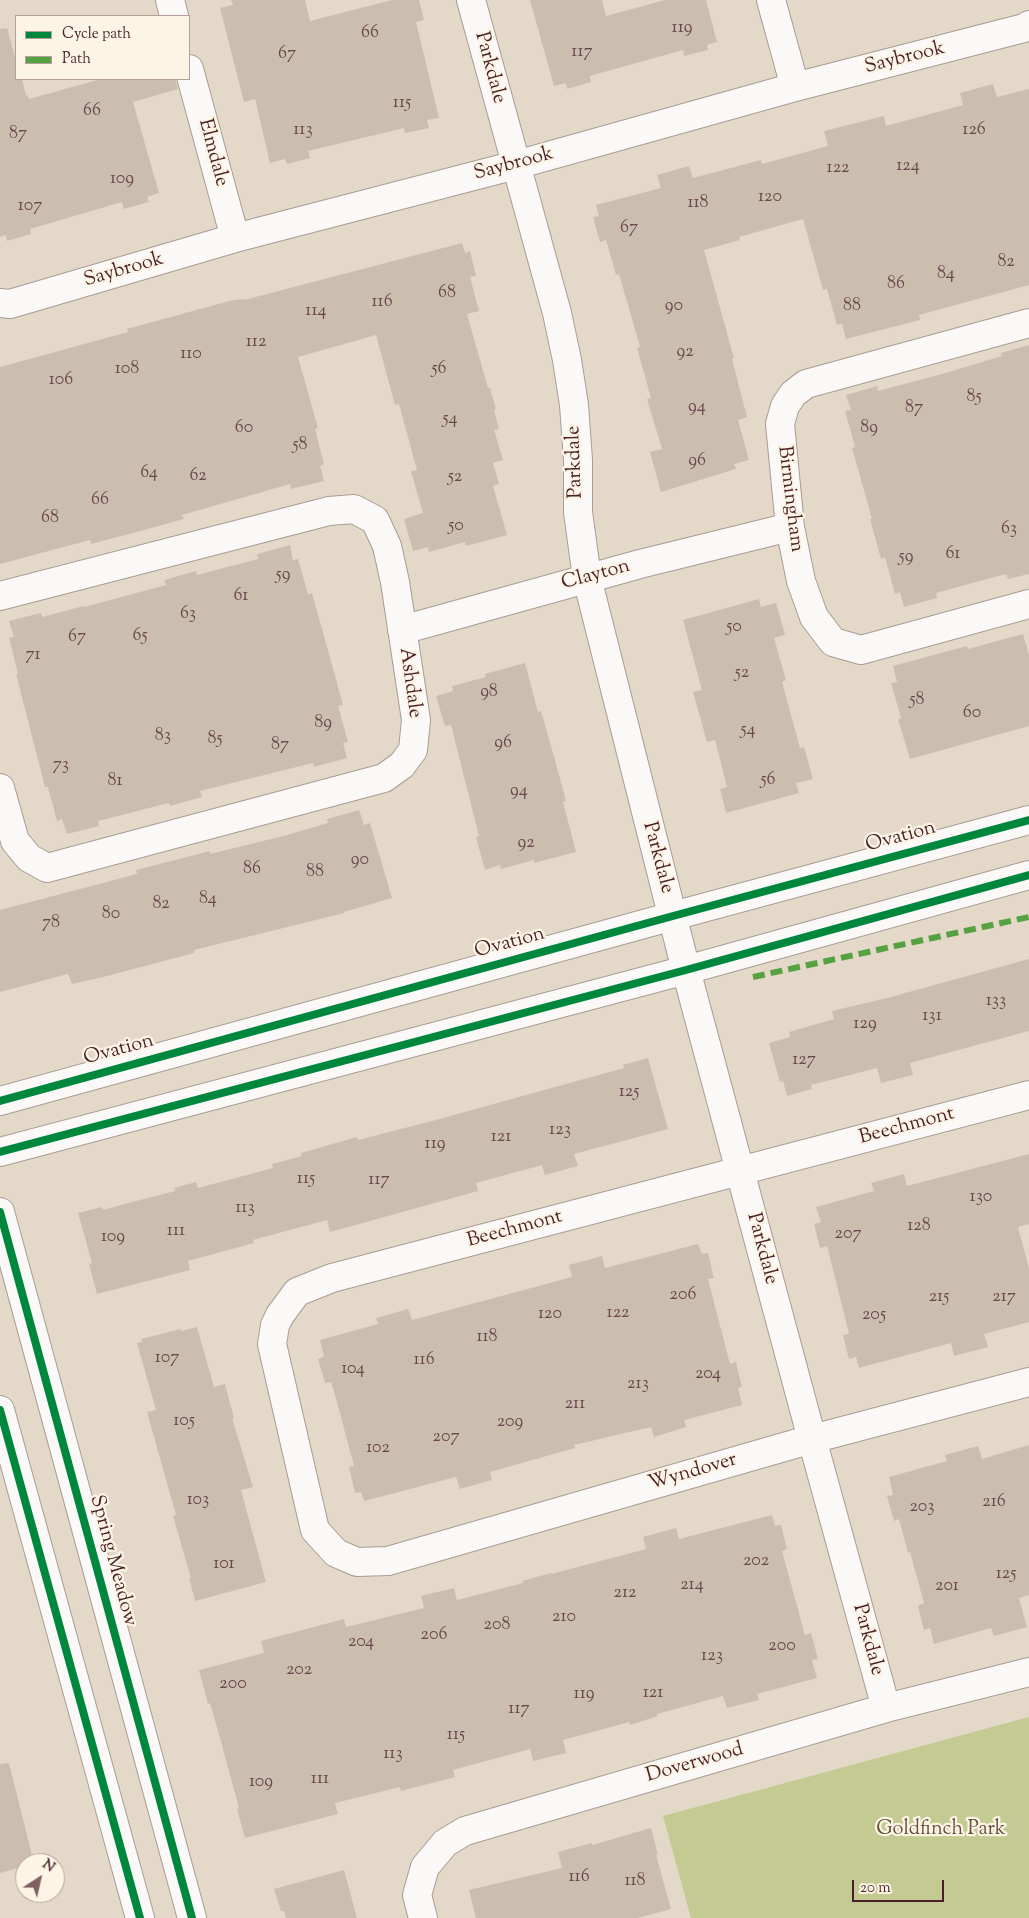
<!DOCTYPE html>
<style>
body{margin:0}
#map{position:relative;width:1029px;height:1918px;overflow:hidden;background:#e4d9c8;font-family:"Sorts Mill Goudy",serif}
canvas{display:block}
.legend{position:absolute;left:15px;top:15px;width:175px;height:65px;box-sizing:border-box;background:#fcf5e5;border:1px solid #b59f9b;margin:0;padding:6px 9px;list-style:none;font-size:15px;color:#4a1f2b}
.legend li{display:flex;align-items:center;gap:10px;height:25px}
.legend b{width:25px;border:1px solid #b59f9b}
.north{position:absolute;left:15px;top:1853px;width:50px;height:50px;box-sizing:border-box;background:#fcf5e5;border:1px solid #b59f9b;border-radius:50%;rotate:35deg;font-size:14px;font-weight:700;line-height:20px;text-align:center;color:#4a1f2b}
.north::after{content:'';display:block;margin:auto;width:18px;height:22px;background:#806062;clip-path:polygon(50% 0,100% 100%,50% 72%,0 100%)}
.scale{position:absolute;left:852px;top:1880px;width:92px;height:22px;box-sizing:border-box;border:2px solid #4a1f2b;border-top:0;padding-left:6px;font-size:15px;line-height:18px;white-space:nowrap;color:#4a1f2b;-webkit-text-stroke:4px #fcf5e5;paint-order:stroke}
</style>
<div id="map">
<canvas width="1029" height="1918"></canvas>
<ul class="legend">
<li><b style="height:6px;background:#00873e"></b>Cycle path</li>
<li><b style="height:6px;background:#56a243"></b>Path</li>
</ul>
<div class="north">N</div>
<div class="scale">20 m</div>
</div>
<script>
const ctx = document.querySelector('canvas').getContext('2d');
ctx.lineJoin = 'round';
function fillPath(path, color) { ctx.fillStyle = color; ctx.fill(path, 'evenodd'); }
const poly = rows => new Path2D(rows.map(r => 'M' + r).join(''));
function stroke(path, color, width, dash) { ctx.strokeStyle = color; ctx.lineWidth = width; ctx.lineCap = dash ? 'butt' : 'round'; ctx.setLineDash(dash || []); ctx.stroke(path); }
function write(font, color, halo, rows, align = 'center') {
  ctx.font = font + ' "Sorts Mill Goudy",serif'; ctx.lineWidth = 4.5; ctx.setLineDash([]); ctx.textBaseline = 'middle'; ctx.strokeStyle = halo; ctx.fillStyle = color; for (const [text, x, y, turn = 0] of rows) {
    ctx.save(); ctx.translate(x, y); ctx.rotate((+turn || 0) * Math.PI / 180); ctx.textAlign = isNaN(turn) ? turn : align; if (halo) ctx.strokeText(text, 0, 0); ctx.fillText(text, 0, 0); ctx.restore();
  }
}
const green = poly([
 [1029,1717,1029,1918,691,1918,663,1816]
]);
const building = poly([
 [231,0,305,0,310,21,392,0,419,0,424,20,416,22,439,118,427,120,429,128,405,133,404,128,308,151,310,158,287,164,285,159,270,163,255,99,244,102,220,8,233,5],
 [530,0,602,0,606,16,665,0,706,0,717,42,707,45,708,50,684,56,683,50,590,76,591,82,567,89,566,83,554,86],
 [7,28,16,61,16,79,22,79,26,96,28,95,29,99,101,79,175,79,178,89,133,102,159,193,147,197,149,202,124,209,122,202,30,229,31,234,7,241,6,235,0,237,0,29],
 [993,84,997,97,1029,89,1029,285,919,315,920,320,846,339,842,324,837,325,827,289,823,290,803,219,739,237,740,240,704,250,734,358,732,359,747,417,738,420,749,460,734,464,736,469,661,492,650,452,662,449,647,399,651,398,637,348,640,347,619,274,616,275,606,240,600,242,593,217,599,216,596,205,661,188,657,175,689,166,693,178,761,160,762,164,828,146,824,131,884,116,886,126,963,105,960,93],
 [462,243,465,253,470,251,476,276,470,277,479,311,467,314,488,388,490,388,496,409,494,410,499,429,494,430,503,460,493,463,499,484,493,486,507,535,466,546,465,542,429,552,428,547,413,551,404,519,423,513,411,471,417,470,399,404,395,405,376,335,298,357,318,428,315,429,324,464,320,466,324,481,291,489,290,484,182,515,184,519,125,535,91,544,90,540,0,564,0,367,128,332,127,329,233,300,244,299,244,300],
 [1029,345,1029,574,1008,579,1006,574,936,593,937,598,904,607,900,592,895,594,885,557,881,559,870,519,872,519,852,448,855,447,845,411,851,410,846,395,877,386,878,391,949,372,1002,356,1001,353],
 [290,545,293,560,298,559,308,594,312,593,332,665,343,705,338,706,348,742,343,743,347,758,314,767,313,763,200,791,202,797,170,806,169,803,98,821,99,826,67,834,62,819,57,821,48,787,45,787,16,674,18,674,9,638,14,637,9,621,41,613,42,617,84,606,84,607,166,585,164,580,196,571,197,575,258,559,257,554],
 [759,599,761,607,776,603,785,635,774,638,786,680,782,682,800,748,804,747,813,779,796,783,799,793,726,813,720,789,727,787,715,740,707,742,693,692,702,690,683,620],
 [1023,634,1029,655,1029,726,910,759,898,719,901,718,891,683,897,682,893,666,967,646,968,649],
 [525,663,538,712,541,711,555,760,566,801,563,802,576,852,534,863,534,860,501,869,500,865,485,870,476,837,479,836,451,725,445,726,436,696,453,691,452,686,486,677,485,674],
 [359,810,364,825,370,823,392,898,344,912,344,913,194,950,194,953,103,977,72,984,68,974,0,992,0,910,137,874,136,870,210,851,210,854,287,835,328,823,327,819],
 [1029,959,1029,1031,910,1063,913,1075,881,1083,877,1068,811,1085,812,1089,787,1096,783,1081,780,1082,769,1043,790,1037,789,1032,834,1019,832,1011,887,998],
 [648,1058,668,1129,574,1154,578,1166,545,1175,542,1165,476,1183,478,1191,330,1232,327,1220,253,1240,254,1243,188,1261,190,1270,97,1294,89,1264,92,1263,78,1213,102,1207,103,1210,132,1202,175,1191,174,1188,196,1182,198,1188,273,1168,272,1164,302,1156,301,1153,357,1137,358,1140,432,1121,624,1068,623,1065],
 [1029,1154,1029,1224,1018,1227,1029,1268,1029,1322,984,1334,988,1347,954,1356,951,1343,859,1368,856,1357,849,1359,843,1335,849,1334,827,1246,820,1248,814,1224,821,1222,816,1207,874,1191,871,1183,904,1174,907,1186],
 [698,1244,702,1254,708,1253,714,1278,708,1279,730,1364,736,1362,742,1387,738,1388,742,1405,684,1420,686,1427,654,1437,651,1427,574,1445,575,1448,490,1472,492,1480,460,1489,456,1477,364,1501,361,1492,355,1493,349,1467,354,1466,337,1402,331,1382,325,1383,318,1359,324,1356,320,1340,378,1324,376,1318,408,1309,412,1320,572,1277,569,1265,602,1256,605,1268],
 [197,1327,214,1387,225,1384,234,1418,232,1418,253,1487,241,1490,266,1582,195,1601,189,1578,191,1578,173,1516,176,1515,147,1412,156,1410,137,1343,142,1342,141,1339,181,1329,181,1331],
 [1029,1445,1029,1595,1019,1598,1027,1627,994,1636,991,1628,934,1644,930,1628,924,1630,918,1606,924,1603,910,1552,908,1553,899,1519,894,1521,887,1496,893,1495,889,1477,947,1461,945,1455,978,1446,982,1459],
 [772,1515,775,1526,781,1525,787,1549,782,1551,805,1635,811,1633,818,1659,812,1660,817,1678,757,1694,759,1700,727,1708,723,1696,657,1714,658,1716,630,1725,629,1722,563,1740,566,1753,533,1761,530,1749,453,1770,455,1777,401,1791,400,1787,335,1803,338,1814,245,1838,237,1809,239,1808,217,1727,210,1703,208,1704,199,1670,264,1653,261,1641,344,1619,346,1627,424,1608,421,1596,454,1588,457,1600,523,1583,522,1581,551,1573,551,1574,646,1549,643,1537,676,1528,679,1539],
 [9,1763,34,1863,25,1863,25,1866,0,1873,0,1764],
 [651,1828,658,1855,656,1855,671,1909,638,1918,476,1918,469,1890,562,1868,558,1852,592,1843,592,1845],
 [344,1870,357,1918,286,1918,284,1911,281,1911,274,1889]
]);
const minor = poly([
 [170,0,174,16],
 [471,0,557,313,567,360,574,405,578,460,578,512,587,578,686,970,812,1439,886,1708],
 [771,0,795,87],
 [189,69,235,238],
 [0,303,10,304,235,238,516,165,795,87,1024,28,1029,25],
 [1029,323,806,384,793,394,785,406,780,424,790,527,801,581,814,617,833,642,861,650,1029,604],
 [0,596,329,511,354,509,375,520,387,546,395,582,416,720,413,750,402,765,384,778,47,868,29,858,15,841,0,788],
 [402,630,640,564,790,527],
 [1029,1095,332,1278,297,1292,280,1315,275,1325,272,1344,315,1530,336,1553,357,1562,388,1561,812,1439,1029,1382],
 [423,1918,417,1895,425,1867,445,1843,465,1831,886,1708,1029,1672]
]);
const tertiary = poly([
 [0,1101,673,916,1029,820],
 [0,1152,686,970,1029,875],
 [0,1212,192,1918],
 [0,1410,140,1918]
]);
const quiet = poly([
 [753,977,1029,917]
]);
const cycleway = poly([
 [0,1101,673,916,1029,820],
 [0,1152,686,970,1029,875],
 [0,1212,192,1918],
 [0,1410,140,1918]
]);
const numberNames = [
 ["119",682,29],
 ["66",370,34],
 ["117",582,53],
 ["67",287,55],
 ["115",402,104],
 ["66",92,112],
 ["113",303,131],
 ["126",974,131],
 ["87",18,135],
 ["124",908,167],
 ["122",838,169],
 ["109",122,180],
 ["120",770,198],
 ["118",698,204],
 ["107",30,207],
 ["67",629,229],
 ["82",1006,263],
 ["84",946,275],
 ["86",896,285],
 ["68",447,294],
 ["116",382,303],
 ["90",674,307],
 ["88",852,307],
 ["114",316,312],
 ["112",256,343],
 ["92",685,353],
 ["110",191,355],
 ["108",127,370],
 ["56",439,370],
 ["106",61,381],
 ["85",974,398],
 ["94",697,408],
 ["87",914,409],
 ["54",450,420],
 ["60",244,429],
 ["89",869,429],
 ["58",300,446],
 ["96",697,462],
 ["64",149,474],
 ["62",198,477],
 ["52",455,478],
 ["66",100,501],
 ["68",50,519],
 ["50",456,527],
 ["63",1009,530],
 ["61",953,555],
 ["59",906,558],
 ["59",283,576],
 ["61",241,597],
 ["63",188,615],
 ["50",734,628],
 ["65",140,637],
 ["67",77,638],
 ["71",33,656],
 ["52",742,674],
 ["98",489,693],
 ["58",917,701],
 ["60",972,714],
 ["89",323,724],
 ["54",748,731],
 ["83",163,737],
 ["85",215,740],
 ["96",503,744],
 ["87",280,746],
 ["73",61,766],
 ["56",768,781],
 ["81",115,782],
 ["94",519,792],
 ["92",526,844],
 ["90",360,861],
 ["86",252,870],
 ["88",315,873],
 ["84",208,900],
 ["82",161,905],
 ["80",111,915],
 ["78",51,924],
 ["133",996,1002],
 ["131",932,1017],
 ["129",865,1025],
 ["127",804,1061],
 ["125",629,1093],
 ["123",560,1131],
 ["121",501,1138],
 ["119",435,1145],
 ["115",306,1180],
 ["117",379,1181],
 ["130",981,1198],
 ["113",245,1209],
 ["128",919,1227],
 ["111",176,1232],
 ["207",848,1235],
 ["109",113,1238],
 ["206",683,1296],
 ["215",939,1298],
 ["217",1004,1298],
 ["122",618,1314],
 ["120",550,1315],
 ["205",874,1316],
 ["118",487,1338],
 ["107",167,1359],
 ["116",424,1361],
 ["104",353,1370],
 ["204",708,1375],
 ["213",638,1385],
 ["211",575,1405],
 ["105",184,1422],
 ["209",510,1423],
 ["207",446,1438],
 ["102",378,1449],
 ["103",198,1501],
 ["216",994,1503],
 ["203",922,1508],
 ["202",756,1562],
 ["101",224,1565],
 ["125",1006,1575],
 ["214",692,1586],
 ["201",947,1587],
 ["212",625,1594],
 ["210",564,1618],
 ["208",497,1626],
 ["206",434,1636],
 ["204",361,1643],
 ["200",782,1647],
 ["123",712,1657],
 ["202",299,1671],
 ["200",233,1685],
 ["121",653,1694],
 ["119",584,1695],
 ["117",519,1710],
 ["115",456,1736],
 ["113",393,1755],
 ["111",320,1780],
 ["109",261,1783],
 ["116",579,1878],
 ["118",635,1882]
];
const streetNames = [
 ["Saybrook",905,59,-14],
 ["Parkdale",489,68,75],
 ["Elmdale",212,153,75],
 ["Saybrook",514,165,-15],
 ["Saybrook",124,271,-16],
 ["Parkdale",576,462,-92],
 ["Birmingham",789,499,83],
 ["Clayton",596,576,-15],
 ["Ashdale",409,683,82],
 ["Ovation",901,838,-15],
 ["Parkdale",657,858,75],
 ["Ovation",510,944,-15],
 ["Ovation",119,1051,-15],
 ["Beechmont",907,1127,-15],
 ["Beechmont",515,1230,-15],
 ["Parkdale",761,1249,75],
 ["Wyndover",693,1473,-16],
 ["Spring Meadow",112,1561,75],
 ["Parkdale",867,1640,75],
 ["Doverwood",695,1764,-16]
];
const parkNames = [
 ["Goldfinch Park",941,1831]
];
fillPath(green, '#c3cb92');
fillPath(building, '#cbbeaf');
stroke(minor, '#a89c94', 30);
stroke(tertiary, '#a89c94', 30);
stroke(minor, '#fbf9f7', 28);
stroke(tertiary, '#fbf9f7', 28);
stroke(quiet, '#56a243', 6, [12, 6]);
stroke(cycleway, '#00873e', 8);
write('18px', '#6a474c', null, numberNames);
write('20px', '#4a1f2b', '#fcf5e5', streetNames);
write('20px', '#664f3c', '#fcf5e5', parkNames);
</script>
